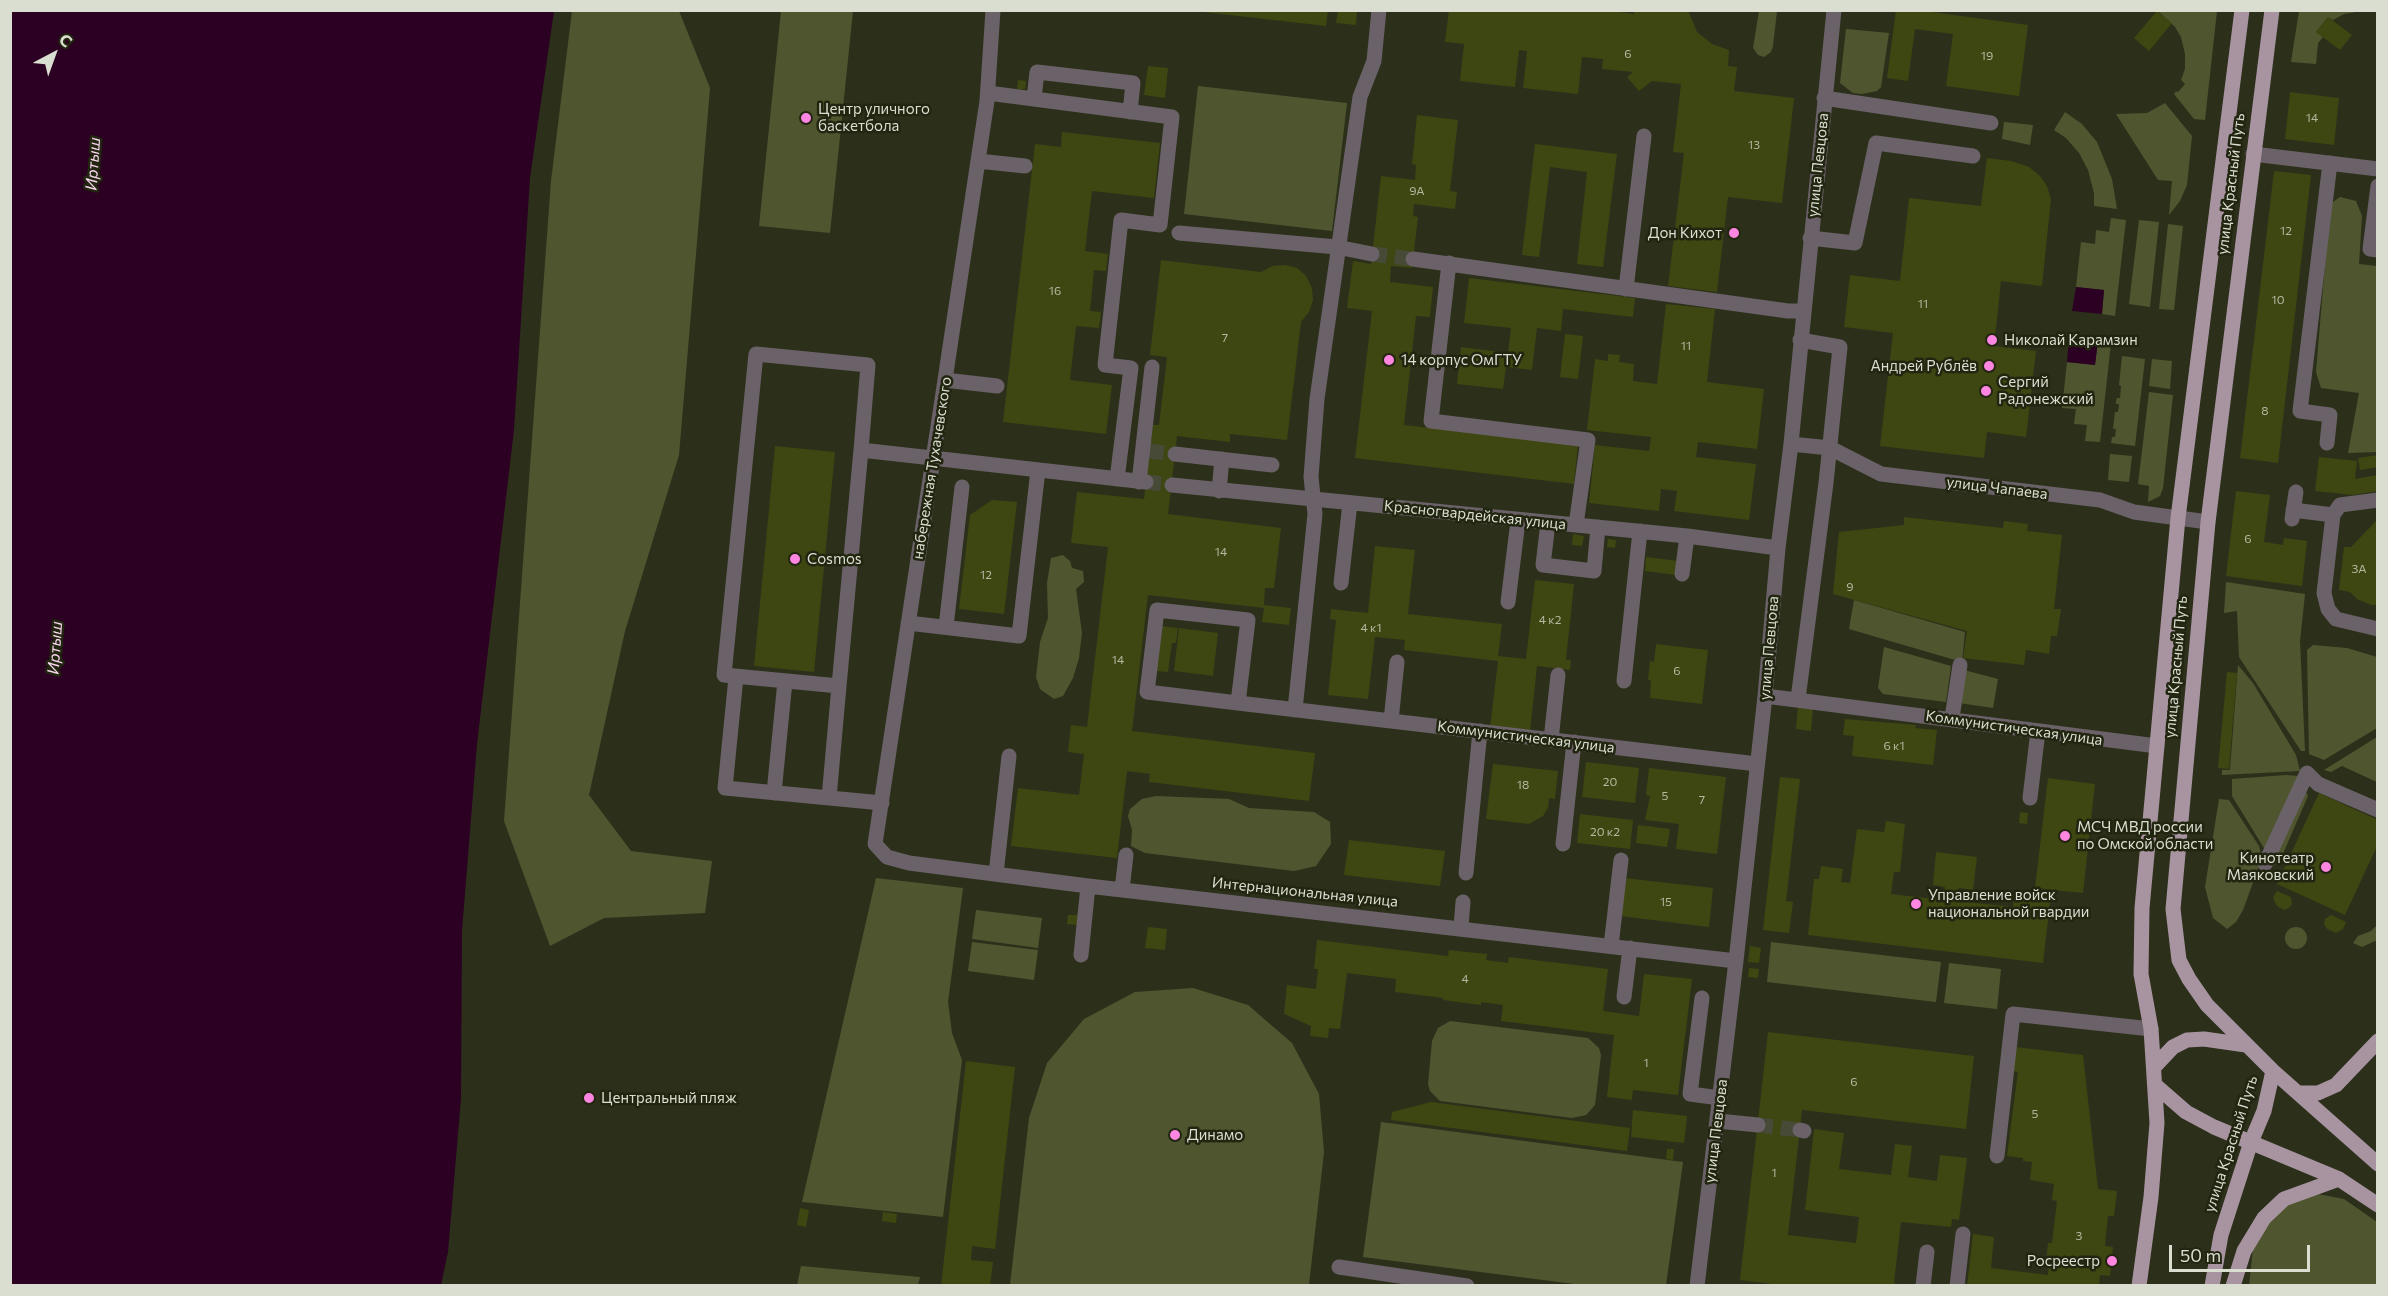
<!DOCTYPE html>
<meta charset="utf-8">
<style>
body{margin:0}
#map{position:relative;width:2388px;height:1296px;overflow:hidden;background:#2c301b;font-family:Commissioner,sans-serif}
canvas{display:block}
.frame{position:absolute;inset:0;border:12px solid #daded0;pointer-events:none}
.north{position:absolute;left:24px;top:24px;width:60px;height:60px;-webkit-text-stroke:4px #222611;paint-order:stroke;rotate:41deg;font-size:16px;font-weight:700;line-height:24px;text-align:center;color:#daded0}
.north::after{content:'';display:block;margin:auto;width:21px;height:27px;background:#daded0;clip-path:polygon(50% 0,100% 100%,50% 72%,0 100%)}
.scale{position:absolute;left:2169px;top:1245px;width:141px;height:27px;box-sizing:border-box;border:3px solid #daded0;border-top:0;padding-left:8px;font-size:18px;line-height:21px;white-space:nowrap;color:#daded0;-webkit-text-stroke:4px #222611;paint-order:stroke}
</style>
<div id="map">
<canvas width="2388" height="1296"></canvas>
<div class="frame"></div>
<div class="north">С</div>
<div class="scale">50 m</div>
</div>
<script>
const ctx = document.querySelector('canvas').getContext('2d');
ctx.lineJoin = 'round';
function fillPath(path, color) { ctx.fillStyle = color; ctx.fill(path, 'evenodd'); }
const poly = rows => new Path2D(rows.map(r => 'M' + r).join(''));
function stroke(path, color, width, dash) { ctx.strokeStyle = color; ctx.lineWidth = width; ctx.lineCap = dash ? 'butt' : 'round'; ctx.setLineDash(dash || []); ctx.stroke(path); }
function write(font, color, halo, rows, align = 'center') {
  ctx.font = font + ' Commissioner,sans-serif'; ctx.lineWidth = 5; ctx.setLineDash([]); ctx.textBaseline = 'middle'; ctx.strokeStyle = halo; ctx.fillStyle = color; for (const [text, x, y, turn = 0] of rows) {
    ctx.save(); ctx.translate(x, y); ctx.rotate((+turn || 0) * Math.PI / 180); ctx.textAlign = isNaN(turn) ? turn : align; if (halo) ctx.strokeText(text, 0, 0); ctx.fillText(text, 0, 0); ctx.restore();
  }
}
const green = poly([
 [572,11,679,11,710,88,679,455,625,631,589,795,631,851,712,861,705,913,604,918,550,946,504,821,551,181],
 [781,11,853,11,830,233,759,226],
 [1759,11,1777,11,1773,46,1771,52,1764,57,1758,55,1753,48],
 [2158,11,2217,11,2205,120,2194,119,2174,94,2176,91,2178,92,2185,84,2181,80,2185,69,2185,54,2181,37,2175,27],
 [2299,11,2377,11,2377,12,2356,12,2344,14,2333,20,2328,17,2316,32,2323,37,2318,43,2316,64,2291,62],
 [1846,29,1889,33,1881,87,1877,91,1862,94,1853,93,1840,83],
 [1198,86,1347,103,1332,231,1184,214],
 [2165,103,2192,136,2187,185,2180,201,2169,215,2172,181,2158,180,2116,114,2147,113],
 [2065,112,2082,124,2097,142,2112,179,2117,209,2094,206,2094,193,2088,170,2079,153,2066,138,2054,130],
 [2004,122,2033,125,2030,145,2002,139],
 [2340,197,2356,201,2362,216,2359,264,2377,266,2377,452,2348,453,2359,393,2321,388,2316,372,2330,204],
 [2111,218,2126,220,2115,316,2102,314,2104,290,2076,287,2081,242,2095,244,2096,230,2109,232],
 [2139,220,2159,222,2150,307,2129,304],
 [2168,224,2183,226,2174,310,2159,309],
 [2098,341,2111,343,2100,442,2085,441,2087,425,2074,424,2076,409,2062,408,2067,362,2095,365],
 [2122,356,2145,359,2135,446,2111,443,2112,437,2115,437,2116,429,2113,429,2115,412,2118,412,2119,404,2116,404,2116,401,2117,398,2120,398,2121,386,2119,385],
 [2152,359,2172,361,2170,389,2149,386],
 [2149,392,2173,395,2163,488,2160,496,2148,502,2149,486,2138,484],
 [2110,454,2132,456,2129,482,2108,480],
 [1063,555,1070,561,1072,568,1083,571,1084,582,1076,589,1082,633,1079,658,1073,678,1063,696,1054,699,1040,689,1036,677,1040,642,1048,618,1047,583,1051,558],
 [2226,582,2305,594,2300,641,2305,751,2301,751,2239,657,2237,611,2224,613],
 [1854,600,1965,632,1962,662,1849,629],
 [2313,645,2347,648,2377,657,2377,728,2324,760,2309,754,2307,650],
 [1884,647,1951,666,1946,702,1883,694,1878,688],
 [2238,665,2253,683,2296,755,2300,771,2222,775,2222,770,2230,770],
 [1964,670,1998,679,1993,708,1959,703],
 [2377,737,2377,782,2342,766,2331,772,2324,770],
 [2286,775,2299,776,2267,853,2232,796,2232,779],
 [2306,792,2308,796,2279,863,2274,865,2272,863],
 [1156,796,1229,799,1249,808,1314,812,1330,822,1331,844,1316,866,1294,871,1145,853,1131,846,1132,830,1128,816,1130,809,1142,799],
 [2219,799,2229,800,2259,846,2262,858,2243,910,2236,922,2227,929,2213,918,2205,887],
 [876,878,963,888,948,1002,952,1033,962,1060,943,1217,802,1202],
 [976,910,1042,918,1038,948,972,939],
 [2377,925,2377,942,2375,941,2362,947,2353,943,2358,936,2371,931],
 '2285 938a11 11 0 1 1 22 0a11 11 0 1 1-22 0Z',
 [972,942,1038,950,1034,980,968,971],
 [1771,942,1941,962,1936,1002,1767,982],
 [1949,963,2001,969,1997,1009,1944,1003],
 [1193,988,1248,1005,1292,1043,1319,1094,1324,1152,1309,1285,1010,1285,1029,1118,1047,1063,1084,1019,1135,992],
 [1450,1021,1588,1038,1599,1048,1601,1055,1595,1105,1586,1115,1572,1118,1440,1101,1430,1091,1428,1084,1432,1041,1438,1028],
 [1381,1122,1683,1162,1666,1285,1582,1285,1363,1257],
 [2318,1194,2344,1199,2377,1222,2377,1285,2249,1286,2253,1248,2266,1224,2285,1207,2309,1195],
 [801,1266,920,1277,918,1285,797,1285]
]);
const water = poly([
 [10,11,554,11,530,178,514,430,477,744,462,931,461,1099,448,1252,441,1285,11,1285],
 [2076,287,2104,290,2102,314,2072,311],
 [2069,338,2098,341,2095,365,2067,362]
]);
const building = poly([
 [1186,10,1328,10,1326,26],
 [1338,10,1357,10,1356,25,1336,23],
 [1449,10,1604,10,1634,14,1634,10,1688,10,1697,32,1712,44,1729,50,1728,66,1737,67,1734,91,1794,98,1782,203,1728,197,1717,292,1668,286,1684,153,1673,152,1681,84,1652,81,1639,91,1627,77,1633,72,1602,69,1603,59,1582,57,1578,94,1523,88,1527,51,1519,50,1515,87,1460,81,1464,44,1445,42],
 [1896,10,1917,10,2028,25,2019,96,1946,86,1953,34,1915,29,1908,81,1887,78],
 [2157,11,2172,23,2149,51,2134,38],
 [2328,17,2352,35,2340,50,2316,32],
 [1148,66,1168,68,1165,98,1144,95],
 [1018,80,1026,81,1025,89,1017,89],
 [2290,92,2339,98,2334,145,2285,139],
 [1417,115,1458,120,1450,191,1457,192,1455,209,1414,204,1413,216,1418,217,1412,268,1391,266,1390,282,1433,287,1430,317,1416,316,1404,425,1578,445,1574,484,1355,458,1372,311,1347,308,1353,261,1371,264,1381,176,1415,180,1416,165,1412,164],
 [1062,132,1160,143,1154,198,1092,191,1085,251,1108,254,1106,271,1094,270,1090,311,1101,312,1099,328,1076,326,1070,380,1112,385,1106,434,1003,422,1035,144,1061,147],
 [1535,144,1617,154,1603,267,1577,264,1587,172,1550,167,1539,257,1522,255],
 [1987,158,2011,161,2029,167,2040,176,2047,186,2051,199,2042,286,2001,281,1994,346,2036,351,2026,437,1987,432,1984,458,1880,446,1893,333,1844,327,1850,275,1900,281,1909,198,1981,206],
 [2274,171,2311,175,2278,463,2240,458],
 [1161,260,1261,272,1272,266,1285,265,1297,268,1306,276,1312,288,1313,300,1309,312,1301,322,1287,440,1230,434,1230,442,1177,436,1168,514,1281,528,1274,588,1265,588,1264,605,1291,608,1289,625,1262,622,1264,608,1148,595,1132,731,1315,753,1309,801,1149,782,1150,774,1127,771,1117,858,1011,846,1018,788,1079,795,1084,754,1068,752,1071,725,1087,727,1108,547,1071,543,1077,492,1144,499,1153,425,1159,425,1167,357,1150,355],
 [1469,278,1635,298,1633,317,1563,309,1561,331,1537,328,1532,370,1506,367,1503,389,1457,384,1461,347,1508,353,1511,328,1464,323],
 [1666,304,1715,309,1707,382,1764,389,1757,449,1698,442,1696,457,1756,464,1749,520,1674,511,1677,491,1661,489,1659,511,1589,503,1595,445,1649,451,1651,437,1587,430,1595,359,1608,361,1608,354,1620,355,1619,362,1634,364,1633,381,1657,384],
 [1565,334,1583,336,1578,379,1560,377],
 [775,446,835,452,814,672,754,666],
 [2378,455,2378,467,2360,470,2358,458],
 [2319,457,2357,461,2355,479,2378,475,2378,491,2353,495,2315,491],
 [2236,491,2270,495,2264,542,2283,545,2284,538,2307,541,2302,586,2226,576],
 [992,500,1017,502,1004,614,959,609,970,515],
 [1904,517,2003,528,2004,521,2028,524,2027,531,2062,535,2054,609,2061,609,2057,636,2051,636,2049,654,2026,650,2024,665,1963,658,1967,631,1833,594,1839,532,1904,525],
 [2378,519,2378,605,2371,605,2357,599,2350,592,2339,590,2344,547,2351,547],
 [1573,534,1584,536,1582,546,1572,545],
 [1608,539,1616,540,1615,548,1607,547],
 [1375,546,1415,550,1408,614,1502,624,1498,656,1526,659,1535,580,1574,584,1566,660,1571,660,1570,670,1537,666,1530,732,1490,728,1498,661,1404,650,1405,640,1375,637,1368,699,1328,695,1336,620,1330,619,1331,609,1368,613],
 [1646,557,1678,561,1676,575,1645,571],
 [1161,626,1178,628,1176,643,1172,643,1168,672,1156,671],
 [1179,628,1218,633,1213,676,1174,671],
 [1656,644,1708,650,1702,704,1650,698,1651,680,1648,680,1650,661,1654,662],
 [2227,672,2237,673,2229,769,2218,768],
 [1798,706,1813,708,1811,731,1796,729],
 [1845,719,1916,725,1915,728,1937,730,1933,765,1852,756,1854,736,1843,735],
 [1586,762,1639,768,1635,803,1582,797],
 [1493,764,1558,771,1555,799,1549,798,1548,808,1543,816,1529,824,1486,819],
 [1649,768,1726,777,1717,854,1676,849,1679,824,1645,820,1650,796,1646,795],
 [1780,777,1800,779,1786,901,1793,902,1789,933,1763,930],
 [2048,778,2095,784,2083,893,2035,888],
 [2319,793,2378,820,2378,844,2345,915,2277,884],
 [2020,812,2028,813,2027,824,2019,823],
 [1580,814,1633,820,1630,849,1577,843],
 [1886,821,1905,824,1900,872,1894,872,1891,894,1943,900,1945,887,1933,885,1936,852,1977,857,1973,890,1959,888,1957,901,2013,907,2015,891,2051,895,2043,963,1808,935,1814,879,1819,879,1821,866,1843,869,1841,882,1850,883,1857,829,1884,832],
 [1638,825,1670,829,1667,847,1636,843],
 [1349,840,1445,851,1440,886,1344,875],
 [1624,878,1713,888,1709,927,1620,916],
 [2277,891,2291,897,2292,904,2289,908,2284,910,2277,906,2273,898],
 [1068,915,1078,915,1077,925,1067,924],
 [2331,915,2346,922,2343,929,2336,933,2327,929,2324,924,2325,919],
 [1148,927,1167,929,1165,950,1145,948],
 [1317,940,1448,956,1449,950,1467,952,1487,954,1486,960,1508,963,1509,957,1608,969,1603,1011,1639,1016,1644,974,1692,979,1678,1095,1633,1090,1632,1100,1607,1097,1614,1035,1501,1021,1503,1005,1481,1002,1481,1005,1443,1000,1443,998,1395,992,1396,979,1347,973,1340,1029,1329,1028,1328,1038,1310,1036,1311,1026,1284,1014,1287,985,1316,989,1318,969,1314,969],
 [1750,946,1761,948,1759,963,1748,962],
 [1749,968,1759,969,1758,978,1748,977],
 [1768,1032,1974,1056,1966,1129,1802,1110,1788,1235,1856,1243,1859,1217,1805,1210,1814,1129,1844,1133,1839,1169,1891,1175,1895,1144,1912,1146,1908,1177,1937,1181,1940,1155,1967,1158,1959,1220,1952,1219,1951,1227,1901,1222,1894,1283,1903,1286,1788,1286,1740,1280],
 [2015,1047,2083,1055,2098,1189,2117,1191,2114,1216,2108,1216,2105,1246,2113,1247,2110,1276,2100,1275,2099,1286,1967,1286,1973,1234,1994,1237,1991,1268,2048,1275,2049,1261,2046,1261,2048,1243,2052,1243,2057,1201,2052,1200,2054,1184,2030,1180,2032,1162,2023,1161,2023,1158,2007,1156,2018,1072,2012,1071],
 [966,1061,1015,1067,995,1249,972,1246,971,1260,993,1262,990,1286,941,1286],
 [1431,1102,1630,1128,1627,1151,1391,1120,1392,1112],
 [1633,1110,1687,1116,1684,1143,1631,1137],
 [1667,1149,1674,1149,1673,1160,1666,1159],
 [800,1208,809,1210,806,1227,797,1225],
 [883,1212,897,1214,896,1223,882,1221]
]);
const minorTunnel = poly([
 [1372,254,1413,259],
 [1149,451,1175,454],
 [1146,482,1172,485],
 [1758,1125,1800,1130]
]);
const minor = poly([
 [993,10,987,101,875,844,887,857,909,863,1088,886,1736,961],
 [988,93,1172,117,1160,225,1121,220,1105,365,1131,368,1117,479],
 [1824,98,1991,123],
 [1034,99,1037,72,1133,83,1130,112],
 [2253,154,2378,169],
 [978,161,1025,166],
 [2378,186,2370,249,2378,250],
 [1179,233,1337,247,1372,254],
 [1810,238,1855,243,1876,143,1973,156],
 [1413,259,1788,311,1803,311],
 [1449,263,1431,421,1588,440,1576,525],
 [1626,289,1644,136],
 [945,380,997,386],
 [2327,443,2330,415,2300,411,2330,163],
 [1791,444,1830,448,1881,474,2100,500,2134,512,2208,522],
 [861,450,1146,482],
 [1175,454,1272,465],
 [1139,482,1152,367],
 [1172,485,1687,536,1778,548],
 [1219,491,1222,459],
 [2378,500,2340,505,2333,515,2324,593,2328,609,2336,619,2378,629],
 [2293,510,2333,515],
 [2292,519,2296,492],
 [1548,523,1543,565,1594,571,1598,527],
 [1682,574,1687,536],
 [1341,583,1350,503],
 [1508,602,1518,521],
 [908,623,1019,636,1038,470],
 [946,627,962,487],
 [736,677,725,788,882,803],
 [1624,681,1640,531],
 [1765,696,2157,746],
 [1798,699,1826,483,1840,347,1800,340],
 [1238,703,1248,620,1157,610,1147,692,1238,703,1757,764],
 [1295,710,1315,514,1311,477,1317,399,1360,97,1374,61,1379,10],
 [1952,718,1960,665],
 [1391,721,1397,662],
 [1551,740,1558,675],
 [774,793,785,681],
 [829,798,839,686,861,450,868,365,756,354,724,675,839,686],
 [2030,798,2038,731],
 [1563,844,1574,742],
 [2265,864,2307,773,2318,784,2378,810],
 [1466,873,1480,731],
 [996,874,1009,756],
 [1122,890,1126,855],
 [1461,927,1463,902],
 [1611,946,1621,860],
 [1081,955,1088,886],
 [1624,997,1630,948],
 [1702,998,1690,1094,1720,1098],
 [1718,1121,1758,1125],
 [1800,1130,1804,1131],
 [1997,1156,2013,1014,2151,1029],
 [1339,1267,1467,1286],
 [1697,1286,1736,961,1765,696,1778,548,1791,444,1834,10],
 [1923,1286,1927,1252],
 [1957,1286,1963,1234]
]);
const major = poly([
 [2272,10,2208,522,2173,909,2179,960,2189,979,2207,1005,2273,1071,2378,1164],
 [2155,1066,2173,1047,2187,1040,2204,1039,2246,1045],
 [2155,1085,2186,1112,2214,1127,2339,1179,2378,1205],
 [2299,1093,2318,1093,2336,1085,2378,1041],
 [2139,1286,2151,1197,2157,1123,2151,1029,2141,974,2142,908,2178,518,2242,10],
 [2212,1286,2221,1235,2251,1142,2264,1111,2273,1071],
 [2233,1286,2244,1251,2264,1218,2284,1199,2339,1179]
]);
const markers = [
 [806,118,6,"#fe86e0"],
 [1734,233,6,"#fe86e0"],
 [1992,340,6,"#fe86e0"],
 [1389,360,6,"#fe86e0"],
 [1989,366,6,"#fe86e0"],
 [1986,391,6,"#fe86e0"],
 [795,559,6,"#fe86e0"],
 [2065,836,6,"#fe86e0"],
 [2326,867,6,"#fe86e0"],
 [1916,904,6,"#fe86e0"],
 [589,1098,6,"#fe86e0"],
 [1175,1135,6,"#fe86e0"],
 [2112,1261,6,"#fe86e0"]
];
const numberNames = [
 ["6",1628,54],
 ["19",1987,56],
 ["14",2312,118],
 ["13",1754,145],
 ["9А",1417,191],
 ["12",2286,231],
 ["16",1055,291],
 ["10",2278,300],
 ["11",1923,304],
 ["7",1225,338],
 ["11",1686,346],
 ["8",2265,411],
 ["6",2248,539],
 ["14",1221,552],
 ["3А",2359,569],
 ["12",986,575],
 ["9",1850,587],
 ["4 к2",1550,620],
 ["4 к1",1371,628],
 ["14",1118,660],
 ["6",1677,671],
 ["6 к1",1894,746],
 ["20",1610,782],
 ["18",1523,785],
 ["5",1665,796],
 ["7",1702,800],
 ["20 к2",1605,832],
 ["15",1666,902],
 ["4",1465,979],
 ["1",1646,1063],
 ["6",1854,1082],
 ["5",2035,1114],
 ["1",1774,1173],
 ["3",2079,1236]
];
const poiNames = [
 ["Центр уличного",818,109],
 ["баскетбола",818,126],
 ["Дон Кихот",1722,233,"right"],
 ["Николай Карамзин",2004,340],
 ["14 корпус ОмГТУ",1401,360],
 ["Андрей Рублёв",1977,366,"right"],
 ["Сергий",1998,382],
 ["Радонежский",1998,399],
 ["Cosmos",807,559],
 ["МСЧ МВД россии",2077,827],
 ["по Омской области",2077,844],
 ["Кинотеатр",2314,858,"right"],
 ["Маяковский",2314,875,"right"],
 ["Управление войск",1928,895],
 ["национальной гвардии",1928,912],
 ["Центральный пляж",601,1098],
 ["Динамо",1187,1135],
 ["Росреестр",2100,1261,"right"]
];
const streetNames = [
 ["улица Певцова",1818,165,-84],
 ["улица Красный Путь",2231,184,-83],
 ["набережная Тухачевского",932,468,-81],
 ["улица Чапаева",1997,488,7],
 ["Красногвардейская улица",1475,515,6],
 ["улица Певцова",1769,648,-85],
 ["улица Красный Путь",2176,667,-85],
 ["Коммунистическая улица",2014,728,8],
 ["Коммунистическая улица",1526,737,7],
 ["Интернациональная улица",1305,892,6],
 ["улица Певцова",1716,1131,-83],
 ["улица Красный Путь",2231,1144,-72]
];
const waterNames = [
 ["Иртыш",93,164,-86],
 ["Иртыш",55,648,-86]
];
fillPath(green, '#4f562f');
fillPath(water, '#2b0022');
fillPath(building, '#3e4611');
stroke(minorTunnel, '#464a36', 15, [15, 8]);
stroke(minor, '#6b6168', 15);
stroke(major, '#a894a1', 15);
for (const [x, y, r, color] of markers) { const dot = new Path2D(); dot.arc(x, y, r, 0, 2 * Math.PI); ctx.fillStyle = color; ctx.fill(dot); stroke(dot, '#222611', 2); }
write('12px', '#b3b8a0', null, numberNames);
write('15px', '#daded0', '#222611', poiNames, 'left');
write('15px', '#daded0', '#222611', streetNames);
write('italic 16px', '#fad8f0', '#222611', waterNames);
</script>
